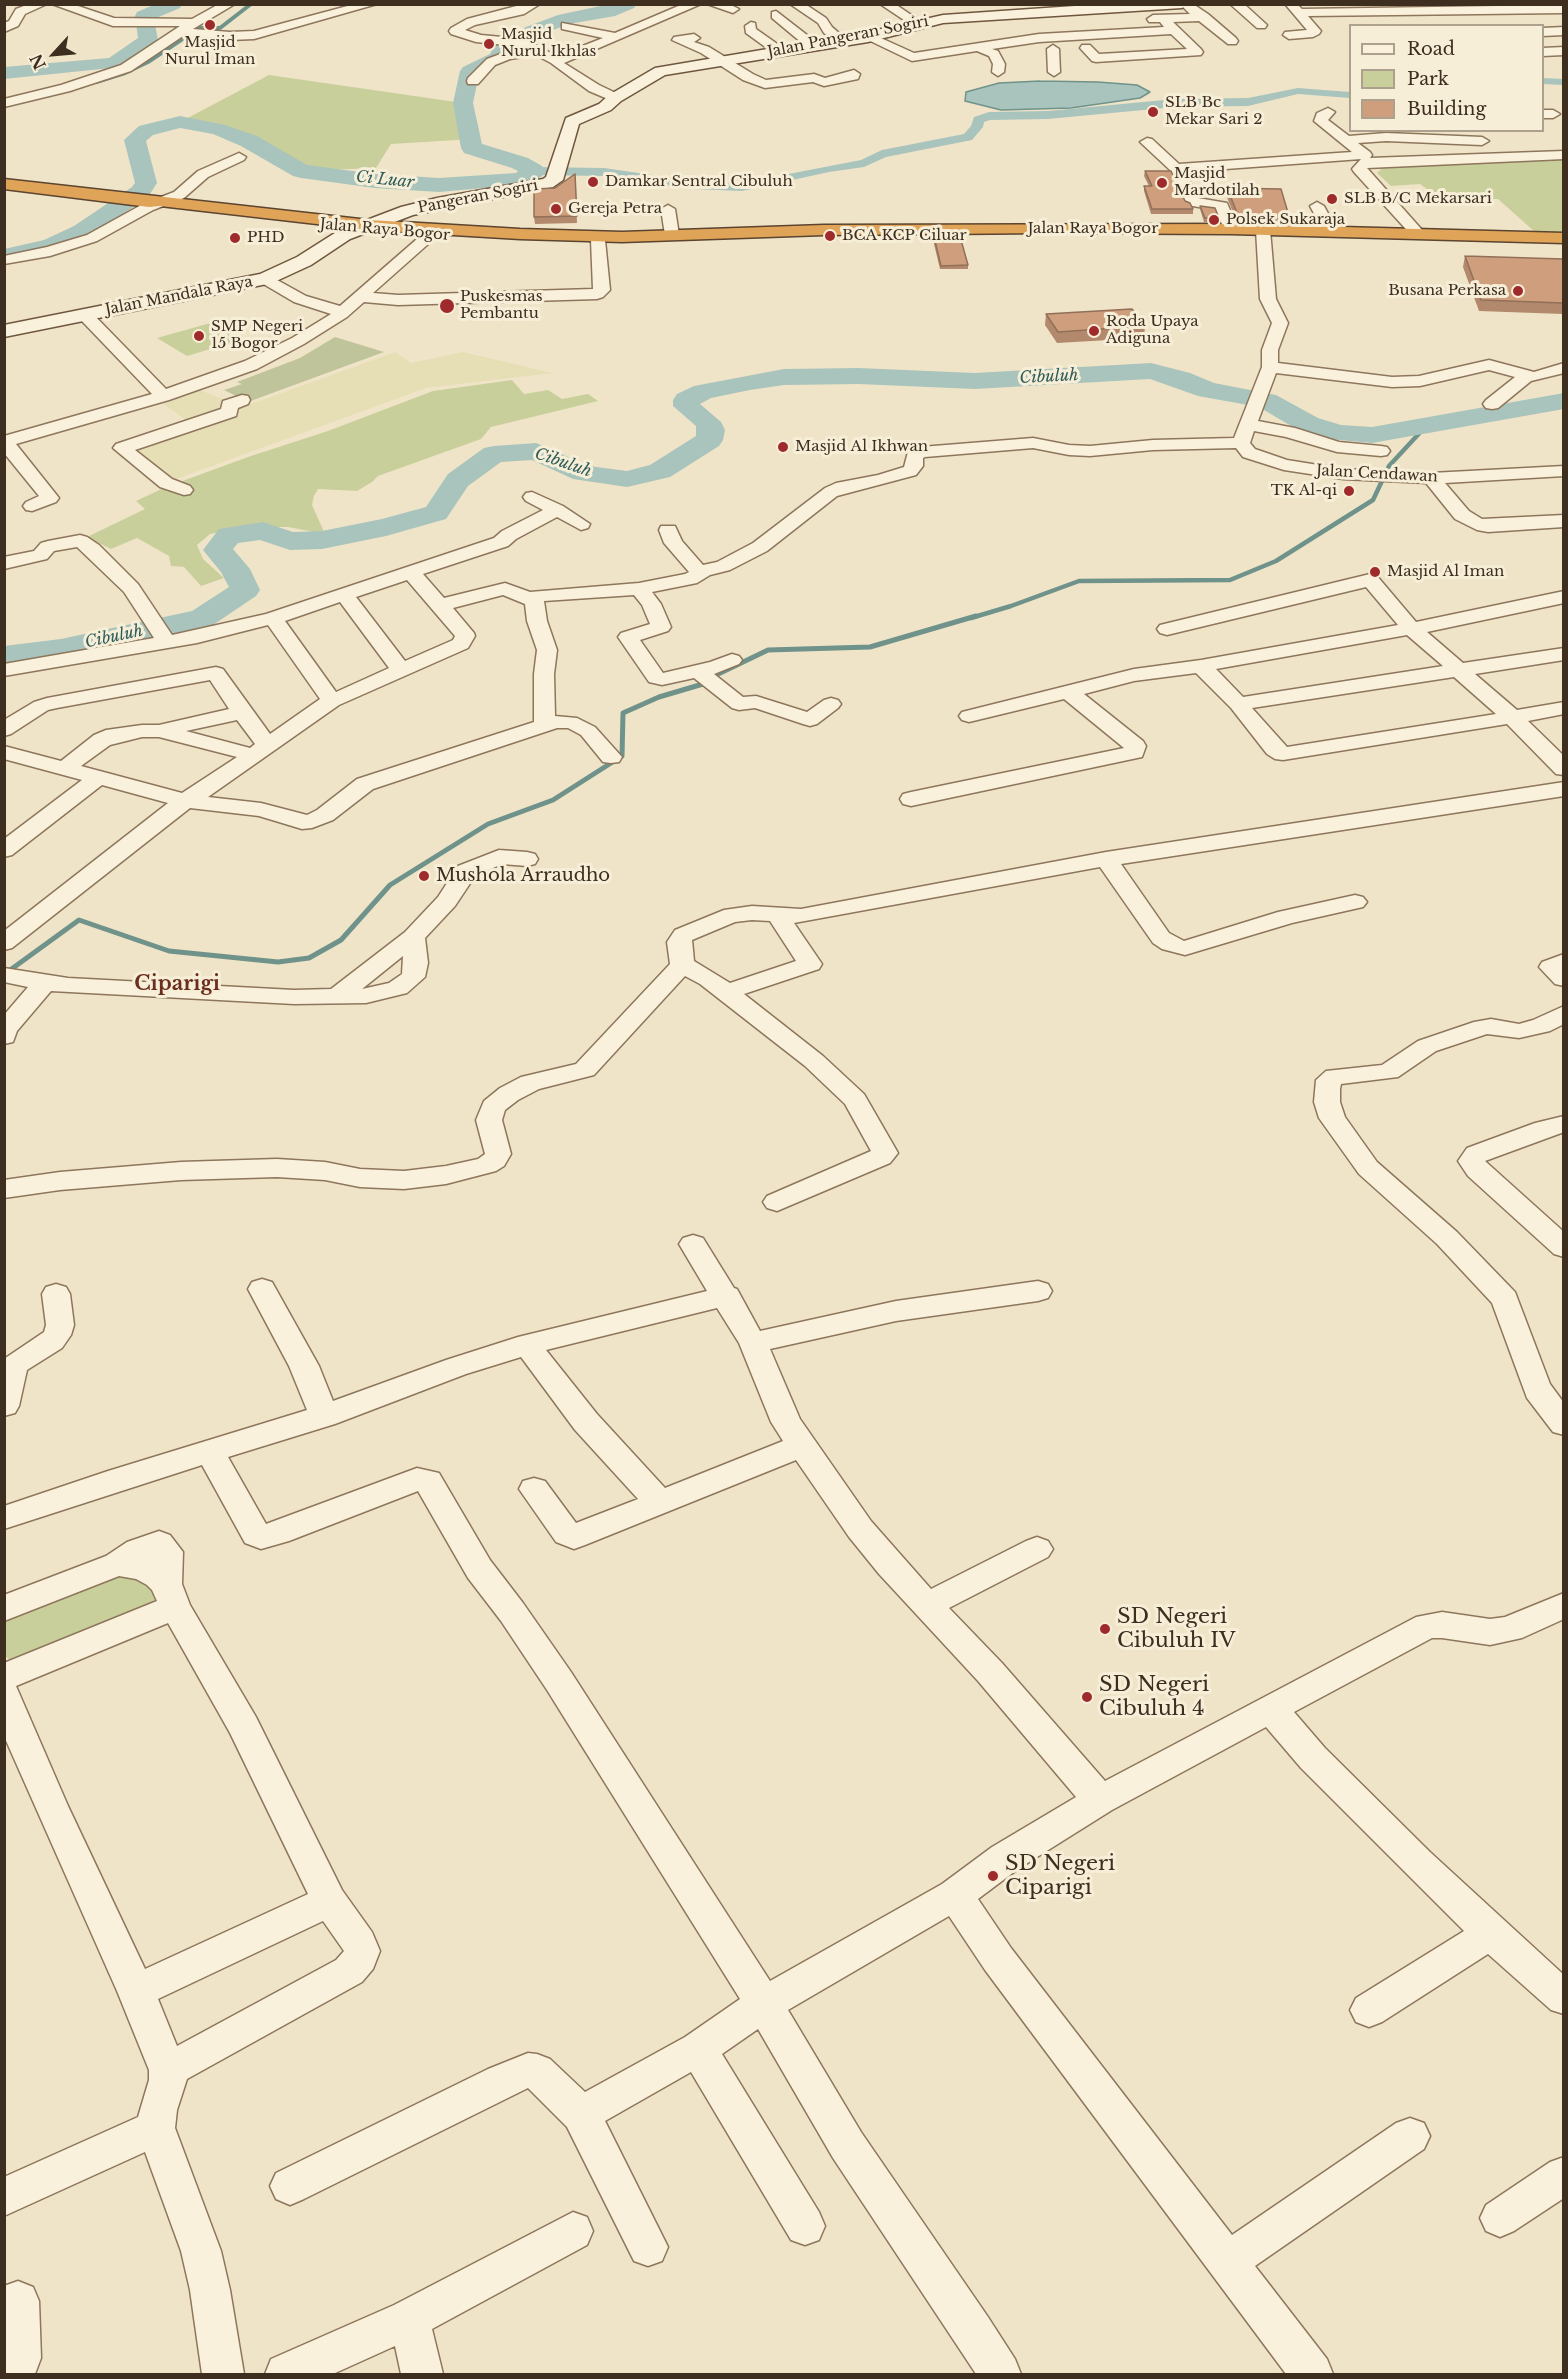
<!DOCTYPE html>
<style>
body{margin:0}
#map{position:relative;width:1568px;height:2379px;overflow:hidden;background:#f0e4c8;font-family:"Libre Baskerville",serif}
canvas{display:block}
.frame{position:absolute;inset:0;border:6px solid #3d2e20;pointer-events:none}
.legend{position:absolute;left:1349px;top:24px;width:195px;height:108px;box-sizing:border-box;background:#f7eed8;border:2px solid #ada18e;margin:0;padding:8px 10px;list-style:none;font-size:18px;color:#3d2e20}
.legend li{display:flex;align-items:center;gap:12px;height:30px}
.legend b{width:30px;border:2px solid #ada18e}
.north{position:absolute;left:24px;top:24px;width:60px;height:60px;-webkit-text-stroke:4px #f7eed8;paint-order:stroke;rotate:244deg;font-size:16px;font-weight:700;line-height:24px;text-align:center;color:#3d2e20}
.north::after{content:'';display:block;margin:auto;width:21px;height:27px;background:#3d2e20;clip-path:polygon(50% 0,100% 100%,50% 72%,0 100%)}
</style>
<div id="map">
<canvas width="1568" height="2379"></canvas>
<div class="frame"></div>
<ul class="legend">
<li><b style="height:8px;background:#faf1dc"></b>Road</li>
<li><b style="height:16px;background:#c9cf9b"></b>Park</li>
<li><b style="height:16px;background:#cf9f7d"></b>Building</li>
</ul>
<div class="north">N</div>
</div>
<script>
const ctx = document.querySelector('canvas').getContext('2d');
ctx.lineJoin = 'round';
function fillPath(path, color) { ctx.fillStyle = color; ctx.fill(path, 'evenodd'); }
const poly = rows => new Path2D(rows.map(r => 'M' + r).join(''));
function stroke(path, color, width, dash) { ctx.strokeStyle = color; ctx.lineWidth = width; ctx.lineCap = dash ? 'butt' : 'round'; ctx.setLineDash(dash || []); ctx.stroke(path); }
function write(font, color, halo, rows, align = 'center') {
  ctx.font = font + ' "Libre Baskerville",serif'; ctx.lineWidth = 6; ctx.setLineDash([]); ctx.textBaseline = 'middle'; ctx.strokeStyle = halo; ctx.fillStyle = color; for (const [text, x, y, turn = 0] of rows) {
    ctx.save(); ctx.translate(x, y); ctx.rotate((+turn || 0) * Math.PI / 180); ctx.textAlign = isNaN(turn) ? turn : align; if (halo) ctx.strokeText(text, 0, 0); ctx.fillText(text, 0, 0); ctx.restore();
  }
}
const farmland = poly([
 [395,352,411,363,463,352,552,373,426,388,171,481,129,447,192,424,163,404,197,389,243,407]
]);
const green = poly([
 [269,75,463,103,473,139,391,144,376,168,301,171,264,148,180,122],
 [1563,159,1563,233,1535,232,1498,199,1440,199,1420,184,1391,186,1377,173,1382,168],
 [214,322,244,339,187,356,157,338],
 [512,380,524,394,548,390,562,399,588,394,598,401,491,427,481,439,378,476,372,482,357,491,318,489,314,496,312,505,325,534,288,527,249,527,210,534,197,545,203,559,224,578,201,586,184,567,171,566,169,556,137,538,111,549,87,537,145,509,136,501,166,487,248,457,328,431,433,391],
 [118,1576,154,1584,161,1603,15,1664,5,1656,5,1621]
]);
const cemetery = poly([
 [335,337,384,352,248,402,224,390,242,384,237,382,300,358]
]);
const water = poly([
 [1040,81,1098,82,1137,85,1150,92,1140,98,1071,108,1001,110,965,101,966,92,999,83,1040,81]
]);
const streamFar2 = poly([
 [96,82,125,73,148,62,199,28,220,28,251,4]
]);
const streamFar1 = poly([
 [971,618,1011,606,1079,581,1230,580,1276,561,1373,500,1389,466,1426,426]
]);
const stream = poly([
 [712,677,768,650,870,647,976,616],
 [6,973,79,920,169,951,278,962,309,958,341,940,390,885,488,824,553,800,622,756,623,713,659,697,703,684]
]);
const canal = poly([
 [1542,78,1564,79,1564,85,1542,84,1542,78],
 [1298,88,1350,92,1350,98,1298,94,1248,106,1175,107,1048,119,990,120,984,122,983,127,972,140,886,157,864,167,829,172,742,191,694,189,604,176,534,175,528,171,534,167,604,168,694,181,742,183,861,160,882,150,964,134,971,126,974,117,989,112,1048,111,1175,99,1248,98,1298,88]
]);
const river = poly([
 [156,4,182,4,180,8,154,19,158,40,121,67,4,79,4,67,109,58,138,38,135,16,137,12,156,4],
 [610,4,636,4,634,8,615,16,569,24,540,35,510,51,505,62,479,74,473,103,482,144,528,158,542,166,545,171,542,176,529,184,439,192,375,188,301,178,293,176,241,146,213,134,180,128,153,135,146,141,157,183,148,197,90,236,60,250,4,263,4,249,44,240,74,226,132,187,135,183,124,140,139,126,180,116,225,125,257,136,307,165,375,174,439,178,516,173,518,171,512,168,464,153,461,148,453,103,460,71,463,67,490,54,495,44,526,27,558,15,610,4],
 [1151,363,1190,373,1214,383,1276,395,1318,418,1341,425,1372,427,1564,393,1564,409,1372,443,1329,439,1298,430,1259,407,1198,396,1150,379,975,389,858,384,784,385,750,390,711,398,700,404,721,422,725,430,723,440,719,446,670,477,627,487,573,479,532,460,501,462,468,486,446,519,386,536,322,549,290,550,260,540,238,543,233,549,250,569,260,590,256,596,213,625,61,657,4,664,4,646,61,639,192,611,229,587,221,572,203,550,219,529,263,522,293,532,322,531,382,519,426,507,448,474,484,448,494,446,536,443,589,466,627,471,650,465,696,436,696,426,673,406,673,400,677,394,694,386,784,369,858,368,975,373,1151,363]
]);
const street = poly([
 [29,4,47,4,25,14,18,26,4,32,4,23,9,21,16,9,29,4],
 [52,4,72,4,114,18,192,19,219,4,235,4,193,29,230,32,254,31,355,4,377,4,254,39,230,40,183,36,131,71,70,91,4,107,4,99,61,85,121,65,180,26,113,26,52,4],
 [524,4,540,4,524,14,475,25,465,30,481,35,523,39,557,56,603,38,562,29,562,23,615,33,683,4,701,4,564,63,599,85,620,95,622,98,615,102,589,91,551,63,536,55,510,59,495,65,478,84,468,84,467,81,468,78,487,59,503,53,525,50,516,46,476,42,451,34,449,31,451,28,467,19,524,4],
 [707,4,729,4,739,9,733,13,707,4],
 [790,4,805,4,826,18,832,27,848,41,846,44,838,44,824,33,818,23,790,4],
 [880,4,895,4,926,25,924,28,916,28,880,4],
 [1185,4,1193,4,1208,14,1236,38,1238,41,1236,44,1228,44,1199,21,1173,22,1201,49,1203,52,1201,55,1096,62,1092,61,1080,48,1082,45,1090,45,1099,54,1187,49,1171,34,1039,42,992,49,998,51,1005,64,1004,72,998,76,992,72,993,64,989,56,977,51,912,61,862,37,864,34,872,34,914,53,1039,34,1164,27,1160,22,1149,22,1147,19,1153,15,1190,14,1183,7,1185,4],
 [1230,4,1244,4,1267,25,1265,28,1257,28,1230,4],
 [1285,4,1297,4,1302,9,1564,5,1564,13,1308,16,1321,31,1319,34,1313,37,1289,39,1283,35,1285,32,1307,30,1285,4],
 [776,11,816,42,818,45,816,48,808,48,772,18,772,12,776,11],
 [751,22,755,23,756,29,783,48,785,51,783,54,775,54,746,33,745,26,751,22],
 [1564,27,1564,35,1542,36,1542,28,1564,27],
 [694,34,700,38,694,42,709,47,753,74,766,80,814,74,825,78,854,70,860,74,858,79,824,86,813,82,765,88,743,80,701,53,672,40,674,37,694,34],
 [1053,45,1059,49,1060,72,1054,76,1048,72,1047,49,1053,45],
 [1564,47,1564,55,1542,56,1542,48,1564,47],
 [1328,108,1335,112,1328,120,1349,136,1386,133,1482,137,1489,141,1482,145,1386,141,1358,143,1370,152,1372,155,1370,158,1564,151,1564,159,1367,168,1423,231,1425,234,1423,237,1418,238,1413,237,1354,172,1352,169,1361,159,1185,172,1198,198,1227,203,1238,229,1231,233,1224,229,1216,210,1187,205,1170,170,1140,142,1147,138,1152,139,1179,164,1352,152,1314,121,1317,113,1328,108],
 [1542,110,1553,110,1560,114,1553,118,1542,118,1542,110],
 [239,153,246,157,244,160,208,177,184,198,153,210,97,241,50,256,4,264,4,256,47,247,87,235,143,204,174,192,198,171,239,153],
 [1317,202,1324,206,1338,232,1336,235,1326,235,1324,232,1310,206,1317,202],
 [668,205,675,209,679,235,672,239,665,235,661,209,668,205],
 [1263,226,1270,230,1276,299,1288,323,1278,350,1278,363,1392,377,1419,376,1489,360,1534,372,1564,363,1564,373,1531,381,1498,408,1492,409,1486,408,1483,404,1486,400,1515,377,1489,370,1420,386,1392,387,1276,373,1258,421,1295,428,1339,442,1381,446,1387,447,1390,451,1387,455,1381,456,1337,452,1286,437,1254,431,1250,443,1255,449,1287,460,1343,469,1431,473,1564,466,1564,476,1445,483,1469,511,1482,519,1564,515,1564,527,1488,532,1477,530,1455,519,1426,483,1343,479,1284,470,1243,457,1236,448,1153,450,1090,456,1069,455,1033,448,925,457,923,458,923,466,916,475,837,496,767,551,730,570,710,575,697,583,652,592,661,604,671,627,668,631,640,640,663,673,710,662,732,654,739,656,742,660,739,664,714,674,743,697,756,696,807,712,824,700,831,698,838,700,841,704,838,708,817,724,810,726,803,724,755,708,739,710,732,708,694,678,662,685,649,682,618,637,621,633,650,624,642,605,634,595,544,601,547,621,557,650,554,674,555,716,577,718,595,727,622,757,619,762,611,763,603,762,581,735,568,728,557,728,373,789,333,820,312,828,302,829,259,816,190,808,12,948,4,950,4,931,168,803,102,785,12,855,4,857,4,839,82,780,4,759,4,746,61,761,94,735,106,730,142,725,159,725,229,709,210,680,57,708,48,710,11,734,4,736,4,720,34,702,47,698,216,667,223,669,270,734,320,699,268,625,197,643,4,676,4,664,154,638,124,592,77,547,54,551,47,559,4,569,4,557,34,551,41,543,48,541,80,535,87,537,99,545,138,584,172,635,266,614,494,538,502,531,543,510,526,501,523,497,526,493,532,492,563,506,590,524,588,528,581,530,557,517,516,539,508,546,423,574,444,598,505,583,530,592,639,583,685,574,689,572,664,543,659,530,661,526,675,526,682,541,703,565,717,562,753,543,825,488,836,483,878,475,904,467,908,452,921,447,1033,438,1069,445,1090,446,1153,440,1234,438,1262,367,1262,350,1272,323,1260,299,1256,230,1263,226],
 [407,580,455,636,453,640,405,661,356,597,407,580],
 [503,595,525,604,527,621,537,650,534,674,534,722,357,779,317,810,307,815,261,803,208,797,339,705,468,648,475,636,474,633,453,608,503,595],
 [340,602,389,668,336,692,285,621,340,602],
 [237,720,255,744,250,748,186,731,237,720],
 [142,737,159,737,237,757,182,793,81,766,110,745,142,737],
 [430,231,435,232,437,235,435,238,373,293,398,295,593,289,591,240,598,236,605,240,610,290,603,297,597,299,398,305,364,302,347,317,304,344,257,369,169,400,16,444,59,498,56,502,32,511,26,510,23,506,26,502,39,496,4,453,4,436,152,394,78,317,76,314,78,311,90,311,166,389,245,361,292,338,331,314,294,302,260,282,257,279,260,276,270,276,306,296,340,306,425,232,430,231],
 [242,395,248,396,250,400,248,404,238,408,236,416,135,450,172,479,190,486,193,490,190,494,184,495,160,487,113,448,116,444,221,409,223,401,242,395],
 [1370,574,1377,576,1416,622,1564,591,1564,603,1427,632,1463,663,1564,648,1564,660,1475,674,1517,710,1564,702,1564,714,1528,721,1564,756,1564,775,1556,774,1507,724,1283,760,1275,759,1267,754,1231,708,1196,673,1134,681,1084,694,1143,741,1146,746,1142,757,911,806,903,804,900,799,903,794,911,792,1124,748,1064,699,969,722,962,720,959,716,962,712,1134,669,1201,660,1398,625,1366,587,1167,635,1160,633,1157,629,1160,625,1370,574],
 [1407,635,1443,666,1243,697,1216,669,1407,635],
 [1454,677,1496,714,1287,747,1252,708,1454,677],
 [1564,782,1564,796,1121,864,1169,933,1184,941,1278,912,1355,895,1363,897,1367,902,1363,907,1292,923,1185,955,1162,949,1153,943,1100,867,794,923,822,964,819,969,744,994,823,1056,864,1094,898,1153,890,1163,777,1211,767,1208,763,1202,767,1196,871,1151,845,1104,805,1066,700,984,685,976,594,1075,539,1089,518,1100,505,1110,502,1120,511,1154,504,1166,496,1171,446,1184,404,1189,360,1187,325,1180,277,1177,181,1180,60,1190,4,1198,4,1180,60,1172,181,1162,277,1159,325,1162,360,1169,404,1171,446,1166,478,1159,485,1154,476,1120,484,1101,500,1088,521,1077,576,1064,670,964,667,942,675,930,724,910,752,906,801,909,1106,852,1564,782],
 [752,920,770,921,796,961,730,983,694,961,692,940,735,922,752,920],
 [499,850,527,852,535,854,538,859,535,864,527,866,502,864,475,876,455,906,425,938,428,963,425,977,407,993,366,1003,294,1004,51,991,17,1031,13,1042,4,1044,4,1015,28,987,4,982,4,968,68,978,294,990,331,989,405,932,438,897,458,866,499,850],
 [403,956,402,974,389,983,362,989,403,956],
 [1564,954,1564,986,1555,984,1539,967,1542,962,1564,954],
 [1564,1006,1564,1024,1550,1031,1519,1038,1487,1034,1436,1051,1398,1077,1341,1084,1340,1089,1340,1102,1345,1117,1377,1162,1457,1232,1515,1292,1550,1384,1564,1403,1564,1435,1553,1432,1527,1398,1492,1303,1437,1244,1359,1174,1319,1118,1314,1102,1316,1080,1326,1071,1382,1065,1418,1041,1474,1022,1491,1019,1519,1024,1533,1020,1564,1006],
 [1564,1116,1564,1132,1485,1161,1564,1232,1564,1257,1554,1254,1468,1176,1458,1161,1467,1148,1535,1123,1564,1116],
 [693,1235,703,1238,734,1288,737,1289,760,1331,896,1301,1038,1281,1048,1284,1052,1291,1048,1298,1038,1301,896,1321,770,1349,800,1419,871,1521,931,1589,1026,1541,1037,1537,1048,1541,1053,1549,1048,1557,949,1608,1002,1663,1105,1781,1416,1617,1442,1612,1490,1619,1505,1617,1564,1593,1564,1619,1522,1638,1490,1645,1442,1638,1432,1638,1294,1712,1325,1748,1430,1852,1564,1975,1564,2014,1551,2010,1488,1954,1382,2022,1369,2027,1356,2022,1350,2010,1356,1998,1464,1931,1301,1768,1266,1727,1112,1810,1018,1869,978,1899,1011,1948,1232,2235,1396,2123,1410,2118,1424,2123,1430,2136,1424,2149,1255,2266,1327,2359,1333,2374,1286,2374,985,1970,949,1916,788,2010,861,2132,988,2317,1015,2359,1021,2374,976,2374,833,2158,758,2029,722,2054,819,2212,825,2226,819,2240,805,2245,791,2240,691,2072,605,2121,668,2247,662,2261,648,2266,634,2261,567,2127,528,2088,304,2199,290,2205,276,2199,270,2186,276,2173,488,2069,528,2053,537,2054,550,2059,585,2092,685,2037,740,1999,547,1690,501,1621,468,1578,418,1491,289,1541,261,1549,245,1543,202,1465,4,1529,4,1506,108,1471,307,1410,289,1366,248,1289,252,1282,262,1279,272,1282,319,1366,333,1401,446,1360,518,1337,707,1291,679,1244,683,1238,693,1235],
 [717,1308,739,1343,771,1422,783,1441,665,1488,597,1414,546,1350,717,1308],
 [521,1357,575,1430,638,1499,576,1523,545,1481,534,1478,523,1481,519,1489,556,1542,574,1549,585,1545,796,1460,849,1537,879,1574,978,1681,1076,1797,992,1847,942,1884,770,1981,571,1672,523,1603,490,1560,439,1473,417,1468,266,1524,228,1457,335,1424,466,1374,521,1357],
 [56,1284,66,1287,70,1294,74,1325,71,1335,62,1348,27,1370,19,1406,15,1413,4,1416,4,1359,44,1332,46,1325,42,1294,46,1287,56,1284],
 [159,1531,170,1535,183,1552,182,1584,190,1605,256,1717,342,1890,372,1932,380,1951,373,1969,362,1982,187,2079,177,2110,175,2128,221,2251,230,2290,244,2374,202,2374,190,2290,181,2251,145,2152,4,2216,4,2177,138,2117,149,2080,149,2070,117,1991,4,1736,4,1663,157,1601,152,1590,147,1585,136,1579,119,1576,4,1621,4,1595,106,1556,127,1542,159,1531],
 [168,1623,230,1733,308,1894,145,1969,68,1806,16,1686,168,1623],
 [323,1921,344,1951,336,1960,177,2046,158,1999,323,1921],
 [1564,2157,1564,2198,1514,2231,1500,2237,1486,2231,1480,2218,1486,2205,1550,2162,1564,2157],
 [573,2212,587,2217,593,2231,587,2245,432,2329,443,2374,401,2374,395,2346,333,2374,265,2374,271,2359,394,2305,573,2212],
 [18,2281,33,2287,39,2301,41,2358,35,2374,4,2374,4,2286,18,2281]
]);
const secondary = poly([
 [1104,4,1189,4,1182,8,943,23,868,42,665,75,621,101,611,110,579,124,563,180,553,187,413,215,350,239,311,265,272,283,4,337,4,325,260,274,297,257,338,231,401,207,437,198,543,179,546,177,566,118,599,104,609,95,655,68,868,32,943,15,1104,4]
]);
const highway = poly([
 [4,179,369,220,520,229,622,232,824,225,1231,224,1564,233,1564,243,1231,234,1047,233,824,235,622,242,520,239,369,230,160,206,149,207,4,189,4,179]
]);
const wall = poly([
 [1145,171,1185,201,1193,209,1193,214,1151,214,1144,191,1144,186,1149,186,1144,176],
 [575,174,577,223,535,224,534,217,555,188],
 [1227,188,1289,216,1288,223,1237,222,1226,195],
 [1200,206,1219,218,1219,222,1204,222,1200,209],
 [935,241,968,265,968,269,940,269,934,244],
 [1465,256,1563,259,1563,314,1479,311,1463,267],
 [1046,314,1145,326,1144,338,1057,343,1045,325]
]);
const building = poly([
 [1145,171,1171,171,1185,201,1190,203,1193,209,1152,209,1144,186,1152,186,1145,171],
 [575,174,577,216,534,217,534,189,555,188,575,174],
 [1227,188,1281,189,1289,216,1238,215,1227,188],
 [1200,206,1215,208,1219,218,1205,218,1200,206],
 [961,240,968,265,941,266,935,241,961,240],
 [1465,256,1563,259,1563,303,1481,300,1465,256],
 [1132,309,1145,326,1058,332,1046,314,1132,309]
]);
const markers = [
 [210,25,6,"#9e2a2b"],
 [489,44,6,"#9e2a2b"],
 [1153,112,6,"#9e2a2b"],
 [593,182,6,"#9e2a2b"],
 [1162,183,6,"#9e2a2b"],
 [1332,199,6,"#9e2a2b"],
 [556,209,6,"#9e2a2b"],
 [1214,220,6,"#9e2a2b"],
 [830,236,6,"#9e2a2b"],
 [235,238,6,"#9e2a2b"],
 [1518,291,6,"#9e2a2b"],
 [447,306,8,"#9e2a2b"],
 [1094,331,6,"#9e2a2b"],
 [199,336,6,"#9e2a2b"],
 [783,447,6,"#9e2a2b"],
 [1349,491,6,"#9e2a2b"],
 [1375,572,6,"#9e2a2b"],
 [424,876,6,"#9e2a2b"],
 [1105,1629,6,"#9e2a2b"],
 [1087,1697,6,"#9e2a2b"],
 [993,1876,6,"#9e2a2b"]
];
const farPoinames = [
 ["Masjid",501,35],
 ["Nurul Ikhlas",501,52],
 ["Masjid",210,43,"center"],
 ["Nurul Iman",210,60,"center"],
 ["SLB Bc",1165,103],
 ["Mekar Sari 2",1165,120],
 ["Masjid",1174,174],
 ["Mardotilah",1174,191],
 ["Damkar Sentral Cibuluh",605,182],
 ["SLB B/C Mekarsari",1344,199],
 ["Gereja Petra",568,209],
 ["Polsek Sukaraja",1226,220],
 ["BCA KCP Ciluar",842,236],
 ["PHD",247,238],
 ["Busana Perkasa",1506,291,"right"],
 ["Puskesmas",460,297],
 ["Pembantu",460,314],
 ["Roda Upaya",1106,322],
 ["Adiguna",1106,339],
 ["SMP Negeri",211,327],
 ["15 Bogor",211,344],
 ["Masjid Al Ikhwan",795,447],
 ["TK Al-qi",1337,491,"right"],
 ["Masjid Al Iman",1387,572]
];
const farStreetnames = [
 ["Jalan Pangeran Sogiri",848,37,-11],
 ["Pangeran Sogiri",478,197,-11],
 ["Jalan Raya Bogor",1093,229],
 ["Jalan Raya Bogor",385,230,5],
 ["Jalan Mandala Raya",179,296,-11],
 ["Jalan Cendawan",1377,474,3]
];
const farWaternames = [
 ["Ci Luar",385,180,6],
 ["Cibuluh",1049,377,-3],
 ["Cibuluh",563,463,19],
 ["Cibuluh",114,637,-12]
];
const poiNames = [
 ["Mushola Arraudho",436,876]
];
const neighbourhoodNames = [
 ["Ciparigi",177,984]
];
const nearPoinames = [
 ["SD Negeri",1117,1617],
 ["Cibuluh IV",1117,1641],
 ["SD Negeri",1099,1685],
 ["Cibuluh 4",1099,1709],
 ["SD Negeri",1005,1864],
 ["Ciparigi",1005,1888]
];
fillPath(farmland, '#e6deb5');
fillPath(green, '#c9cf9b');
fillPath(cemetery, '#bfc49a');
fillPath(water, '#a9c4bc');
stroke(water, '#6f938a', 1.5);
stroke(streamFar2, '#6f938a', 4);
stroke(streamFar1, '#6f938a', 4.5);
stroke(stream, '#6f938a', 5);
fillPath(canal, '#a9c4bc');
fillPath(river, '#a9c4bc');
stroke(street, '#8d765c', 3);
stroke(secondary, '#6f573f', 3);
stroke(highway, '#5b4430', 3);
fillPath(street, '#faf1dc');
fillPath(secondary, '#faf1dc');
fillPath(highway, '#e0a458');
fillPath(wall, '#b2896c');
fillPath(building, '#cf9f7d');
stroke(building, '#916f58', 1.5);
for (const [x, y, r, color] of markers) { const dot = new Path2D(); dot.arc(x, y, r, 0, 2 * Math.PI); ctx.fillStyle = color; ctx.fill(dot); stroke(dot, '#f7eed8', 2); }
write('15px', '#3d2e20', '#f7eed8', farPoinames, 'left');
write('15px', '#3d2e20', '#f7eed8', farStreetnames);
write('italic 16px', '#2f5d5a', '#f7eed8', farWaternames);
write('18px', '#3d2e20', '#f7eed8', poiNames, 'left');
write('bold 20px', '#6b2e1e', '#f7eed8', neighbourhoodNames);
write('21px', '#3d2e20', '#f7eed8', nearPoinames, 'left');
</script>
